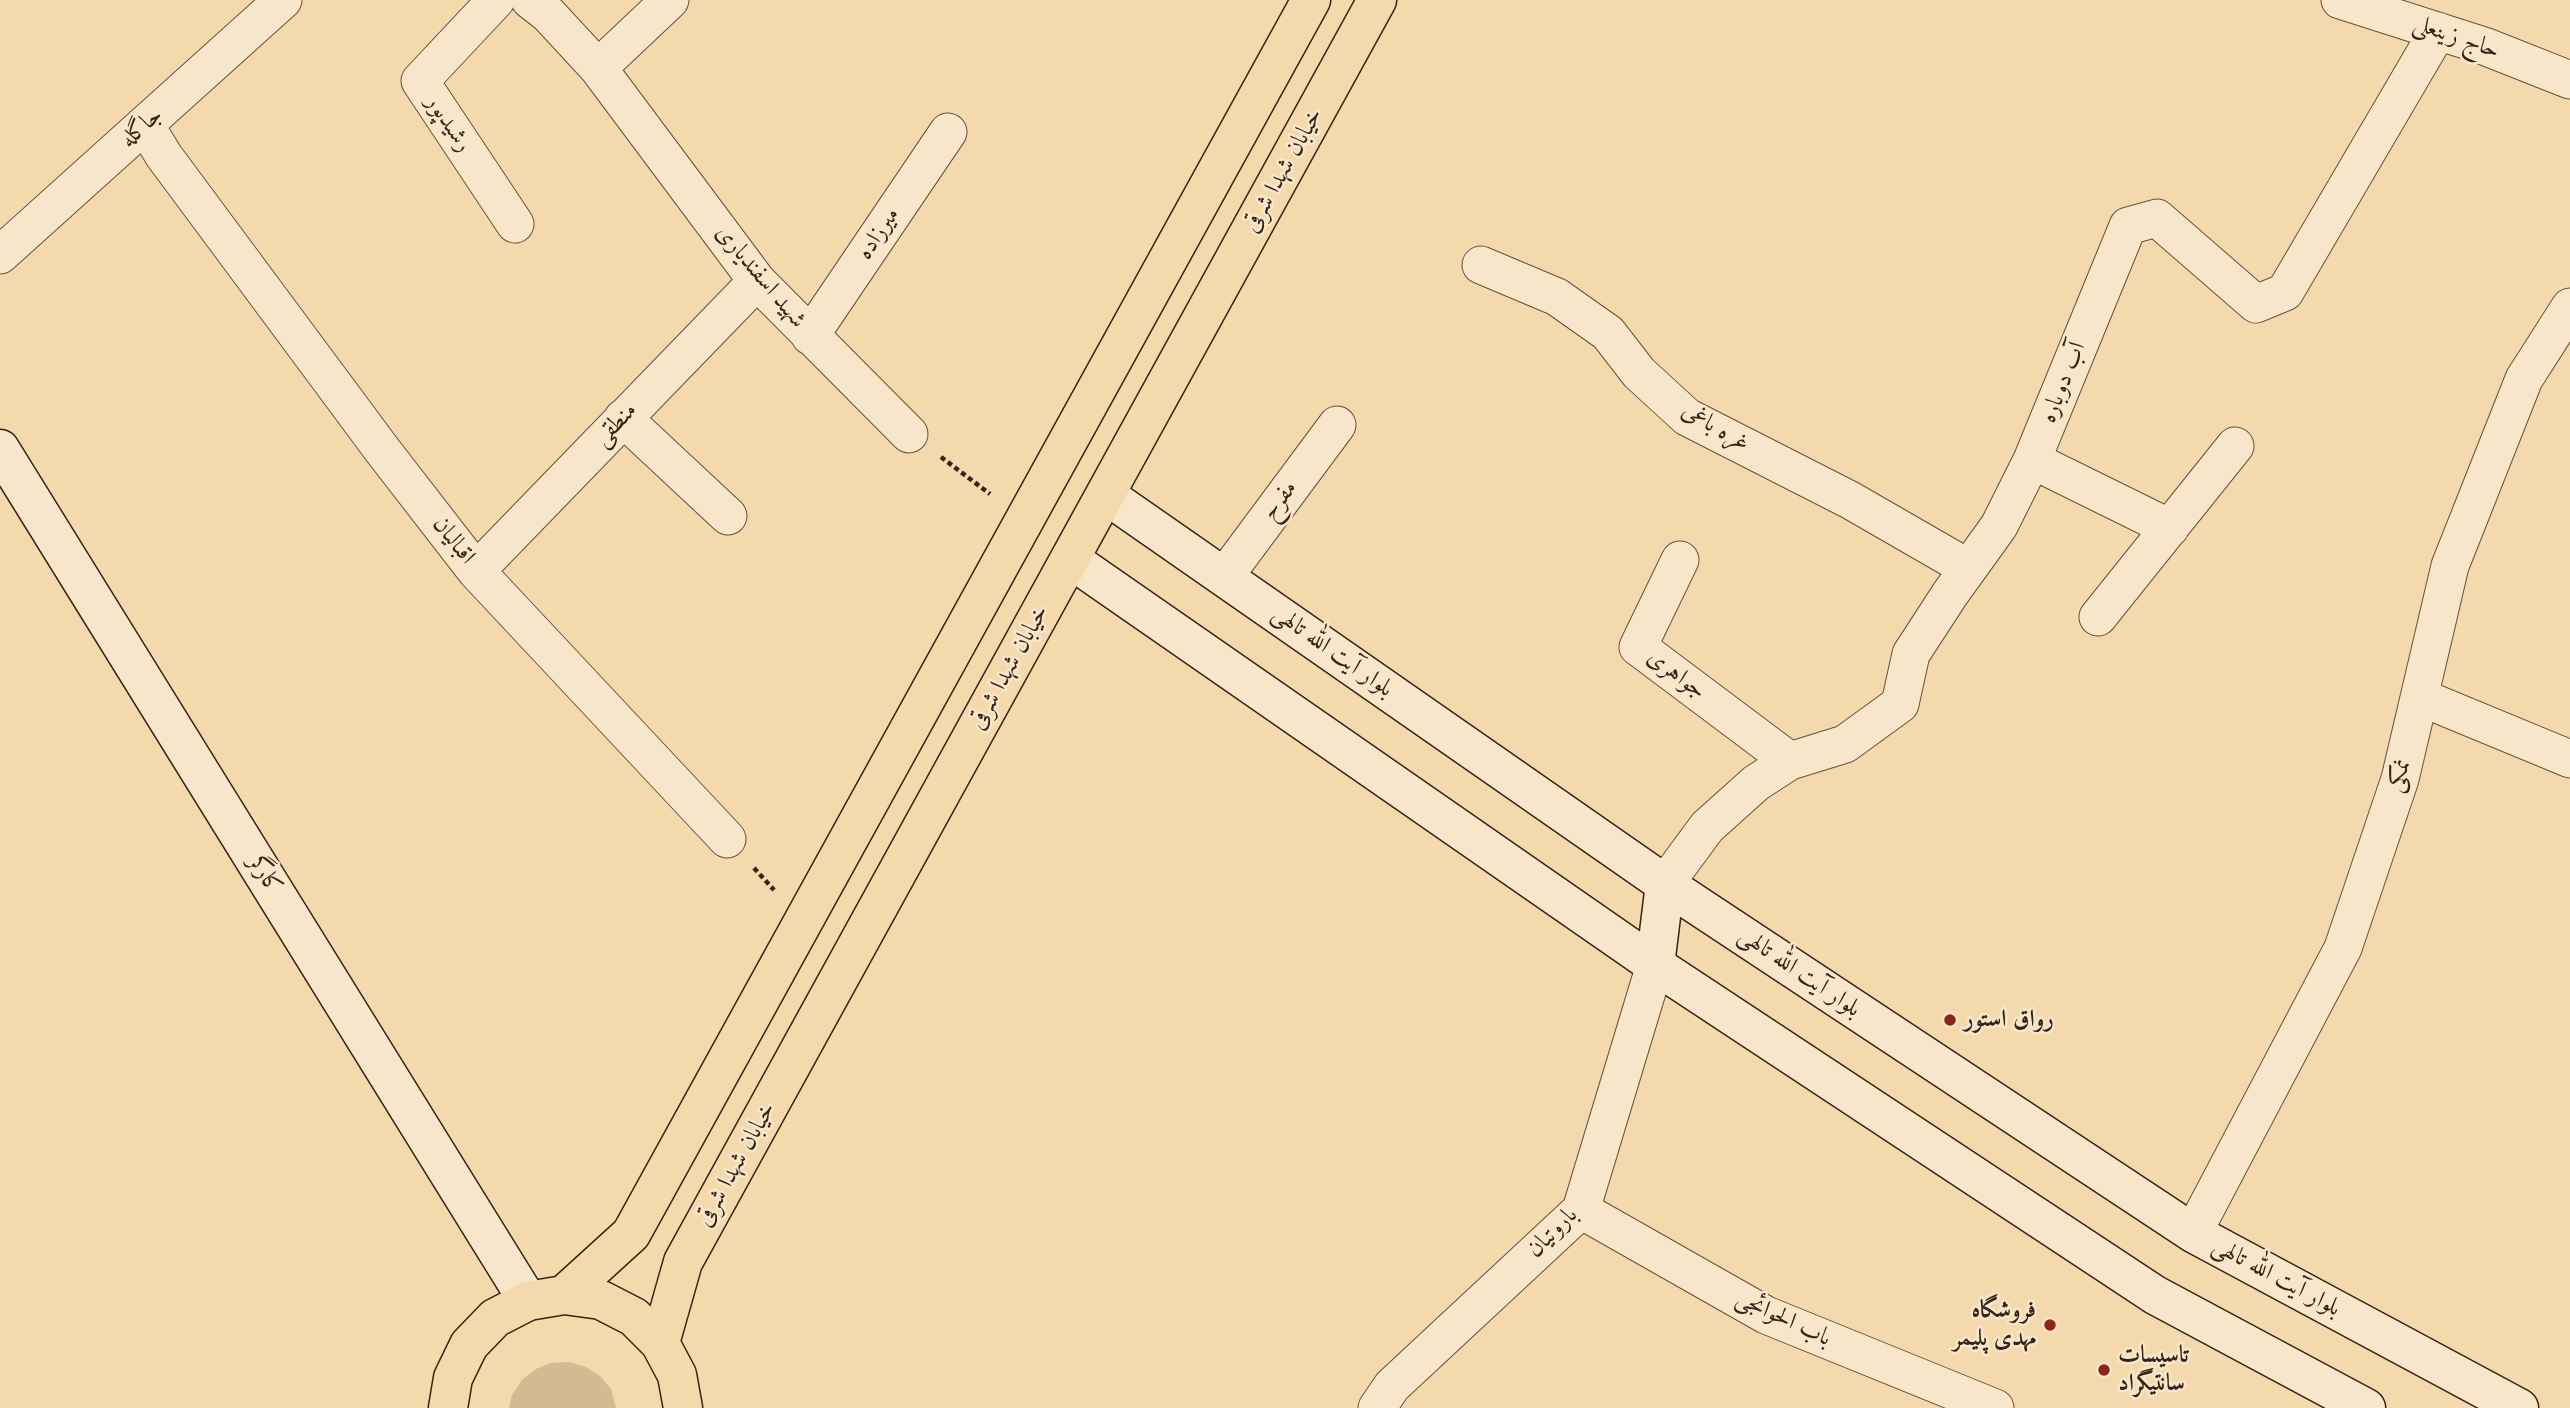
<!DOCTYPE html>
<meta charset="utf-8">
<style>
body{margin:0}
canvas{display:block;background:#f3d9ac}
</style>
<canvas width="2570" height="1408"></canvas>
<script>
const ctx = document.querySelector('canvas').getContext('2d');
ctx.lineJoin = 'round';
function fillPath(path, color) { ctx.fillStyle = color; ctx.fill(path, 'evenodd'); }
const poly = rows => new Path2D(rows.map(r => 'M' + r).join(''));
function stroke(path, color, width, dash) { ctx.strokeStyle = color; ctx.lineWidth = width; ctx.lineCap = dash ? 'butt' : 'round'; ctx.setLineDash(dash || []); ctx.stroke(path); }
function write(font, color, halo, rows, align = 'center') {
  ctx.font = font + ' Cardo,Amiri,serif'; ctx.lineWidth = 5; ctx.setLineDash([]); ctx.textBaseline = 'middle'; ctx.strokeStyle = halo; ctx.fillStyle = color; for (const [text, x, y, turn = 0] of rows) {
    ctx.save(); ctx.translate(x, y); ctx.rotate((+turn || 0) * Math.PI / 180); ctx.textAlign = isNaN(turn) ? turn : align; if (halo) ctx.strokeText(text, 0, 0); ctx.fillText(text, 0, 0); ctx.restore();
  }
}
const green = poly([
 [569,1362,586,1367,600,1376,611,1389,616,1408,509,1408,512,1395,522,1380,536,1369,551,1363]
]);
const path = poly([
 [941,457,990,494],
 [754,868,774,890]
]);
const minor = poly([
 [496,0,420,81,515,224],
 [530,0,548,14,598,68,757,281,909,434],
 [2340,0,2484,46,2570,80],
 [598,68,670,0],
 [145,125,164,156,383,451,476,571,727,839],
 [0,255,283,0],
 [1481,265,1557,297,1608,333,1639,373,1687,417,1850,500,1968,568],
 [810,336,948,132],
 [623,418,728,516],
 [2032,460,2170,528],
 [1680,560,1638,647,1790,761],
 [476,571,757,281],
 [1224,577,1337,425],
 [2098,617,2235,446],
 [2420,697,2570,759],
 [1665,884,1707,827,1756,783,1790,761,1845,744,1900,704,1911,654,1950,594,1999,526,2032,460,2128,226,2157,218,2256,304,2285,292,2438,31],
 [1581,1210,1766,1315,1995,1408],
 [2193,1233,2343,948,2400,779,2450,566,2524,379,2570,307],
 [1377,1408,1392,1386,1581,1210,1655,965]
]);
const secondary = poly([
 [0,449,528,1301],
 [1106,495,1665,884,2193,1233,2519,1408],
 [1070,559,1655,965,2155,1295,2366,1408],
 [1655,965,1665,884]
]);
const primary = poly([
 [564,1295,631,1234,1311,0],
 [660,1343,683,1262,1377,0],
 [448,1408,453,1378,469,1345,495,1318,528,1301,564,1295,601,1300,634,1317,660,1343,677,1375,683,1408]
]);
const markers = [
 [1950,1020,7,"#8f2418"],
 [2050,1325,7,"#8f2418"],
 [2104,1370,7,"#8f2418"]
];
const streetNames = [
 ["حاج زینعلی",2456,38,19],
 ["رشیدپور",448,124,56],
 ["جاگله",142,128,-42],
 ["خیابان شهدا شرقی",1284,171,-61],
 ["میرزاده",879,234,-56],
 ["شهید اسفندیاری",760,277,50],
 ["آب دوباره",2064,383,-68],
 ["منطقی",616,425,-46],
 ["غره باغی",1715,428,30],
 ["مفرح",1280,501,-53],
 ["اقبالیان",453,541,52],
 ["بلوار آیت الله تالهی",1332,652,35],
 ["خیابان شهدا شرقی",1010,668,-61],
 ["جواهری",1676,675,37],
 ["نمکی",2400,776,-74],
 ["کارگر",264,875,58],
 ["بلوار آیت الله تالهی",1799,973,34],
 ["خیابان شهدا شرقی",737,1165,-61],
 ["باروتیان",1553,1233,-45],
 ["بلوار آیت الله تالهی",2276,1278,28],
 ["باب الحوائجی",1783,1319,25]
];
const poiNames = [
 ["رواق استور",1964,1020],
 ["فروشگاه",2036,1311,"right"],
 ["مهدی پلیمر",2036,1339,"right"],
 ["تاسیسات",2118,1356],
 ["سانتیگراد",2118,1384]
];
fillPath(green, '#d3ba93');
stroke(minor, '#64523d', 39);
stroke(secondary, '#342518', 41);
stroke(primary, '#342518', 41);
stroke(path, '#342518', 4.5, [5, 3.5]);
stroke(minor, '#f7e6c9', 37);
stroke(secondary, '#f7e6c9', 38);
stroke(primary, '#f3d9ac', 38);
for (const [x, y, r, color] of markers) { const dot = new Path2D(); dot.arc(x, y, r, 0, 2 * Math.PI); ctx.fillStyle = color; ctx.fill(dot); stroke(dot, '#f7e6c9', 2.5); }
write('24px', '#342518', '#f7e6c9', streetNames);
write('bold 24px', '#342518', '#f7e6c9', poiNames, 'left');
</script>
